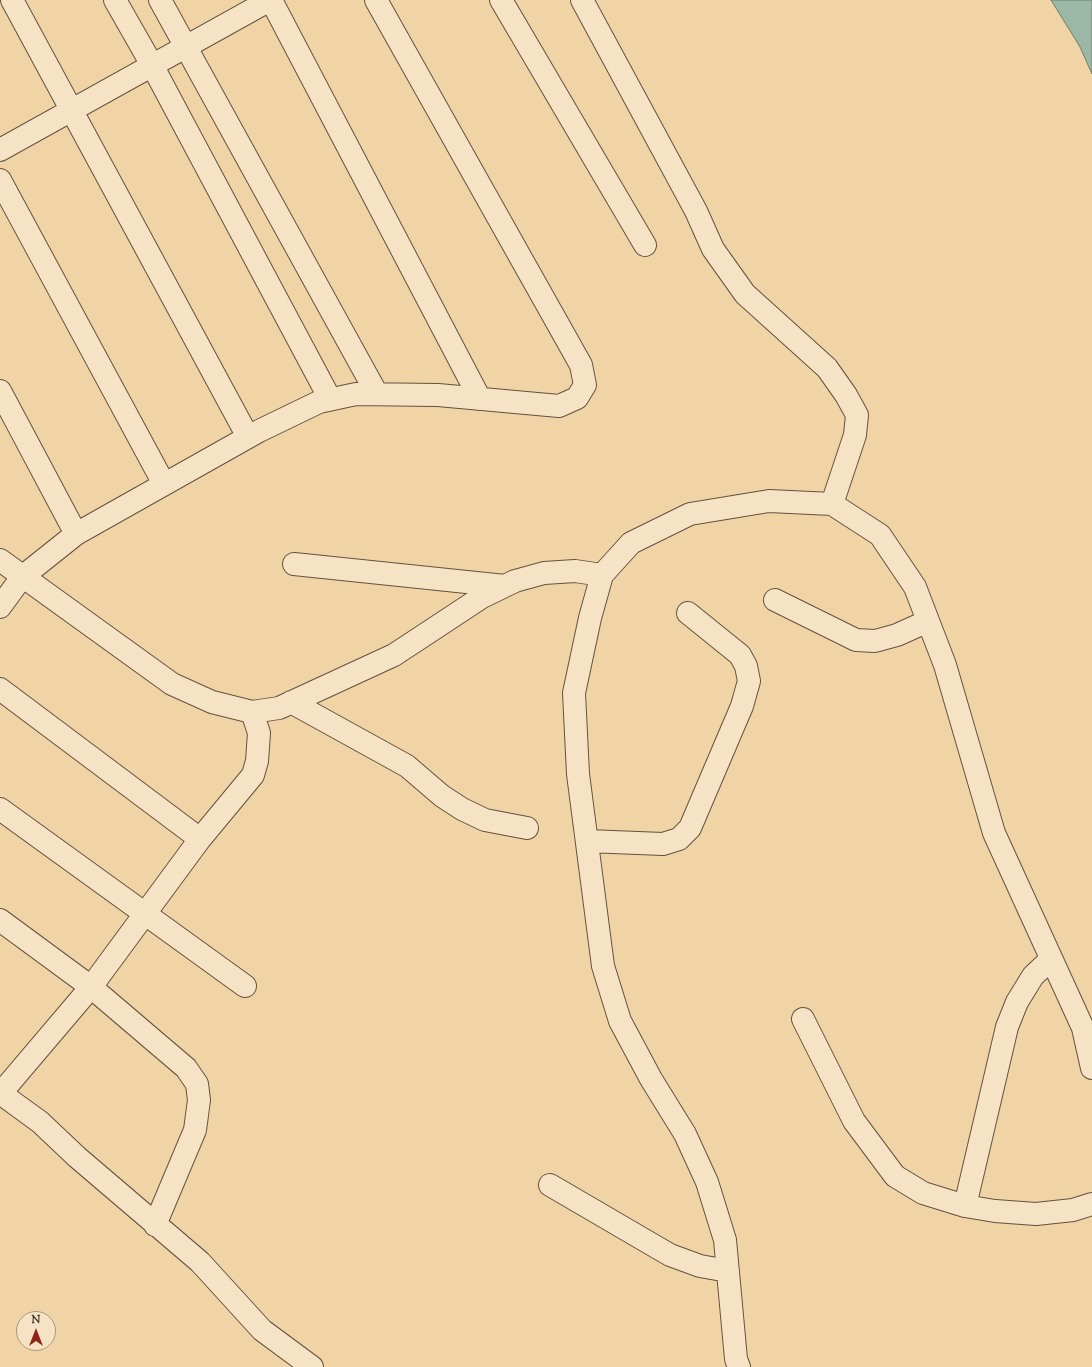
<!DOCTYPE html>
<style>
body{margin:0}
#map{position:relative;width:1092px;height:1367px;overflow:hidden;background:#f1d4a6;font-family:"Sorts Mill Goudy",serif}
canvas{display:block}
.north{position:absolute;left:16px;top:1311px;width:40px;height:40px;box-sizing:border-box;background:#f6e3c5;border:1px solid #a89882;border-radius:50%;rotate:0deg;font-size:11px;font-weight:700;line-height:16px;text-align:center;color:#33271d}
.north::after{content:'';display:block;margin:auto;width:14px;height:18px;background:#8f2418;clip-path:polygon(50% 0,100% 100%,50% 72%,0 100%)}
</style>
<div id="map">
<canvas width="1092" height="1367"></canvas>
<div class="north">N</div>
</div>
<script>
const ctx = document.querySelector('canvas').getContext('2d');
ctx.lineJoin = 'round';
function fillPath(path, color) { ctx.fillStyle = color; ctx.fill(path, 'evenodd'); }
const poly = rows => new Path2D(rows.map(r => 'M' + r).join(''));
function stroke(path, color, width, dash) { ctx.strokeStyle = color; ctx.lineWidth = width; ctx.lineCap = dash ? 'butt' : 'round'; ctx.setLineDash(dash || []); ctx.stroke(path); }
const water = poly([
 [1051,0,1092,0,1092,74,1080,47,1051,0]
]);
const minor = poly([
 [12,0,248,437],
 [115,0,152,65,330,399],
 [160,0,377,394],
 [271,0,480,399],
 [501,0,645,245],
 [582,0,696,211,713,249,745,294,827,368,846,395,857,415,855,435,832,504],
 [0,150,270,0],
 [0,180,164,484],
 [0,391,76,534],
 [0,560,172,684,212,702,252,712,279,708,394,655,482,597,515,581,544,573,575,571,602,575],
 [294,564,505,586],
 [775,600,856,640,875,641,897,635,928,621],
 [0,607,22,577,76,534,259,431,319,402,356,394,438,395,559,406,577,398,585,385,581,365,376,0],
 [0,689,200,839],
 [291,702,407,766,442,796,462,809,485,820,527,828],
 [0,809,245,986],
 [587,841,663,844,679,839,690,828,742,706,749,681,746,666,740,655,688,613],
 [0,920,91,987,186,1068,197,1084,199,1100,195,1130,155,1225],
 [803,1019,854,1121,895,1176,923,1193,965,1206,995,1211,1036,1214,1073,1210,1092,1204],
 [0,1093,40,1122,77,1157,200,1262,262,1330,312,1367],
 [1,1093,91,987,200,839,253,775,257,761,259,733,252,712],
 [550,1185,670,1255,700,1266,728,1271],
 [965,1206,1007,1027,1017,1002,1033,976,1051,959],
 [739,1367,736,1359,725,1240,707,1182,685,1134,651,1079,620,1021,603,966,578,774,574,693,590,618,602,575,631,543,690,514,769,501,832,504,880,535,915,587,945,665,994,833,1083,1028,1092,1068]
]);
fillPath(water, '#9bb8a6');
stroke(water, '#717e6f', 1);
stroke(minor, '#62523f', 24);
stroke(minor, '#f6e3c5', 22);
</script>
